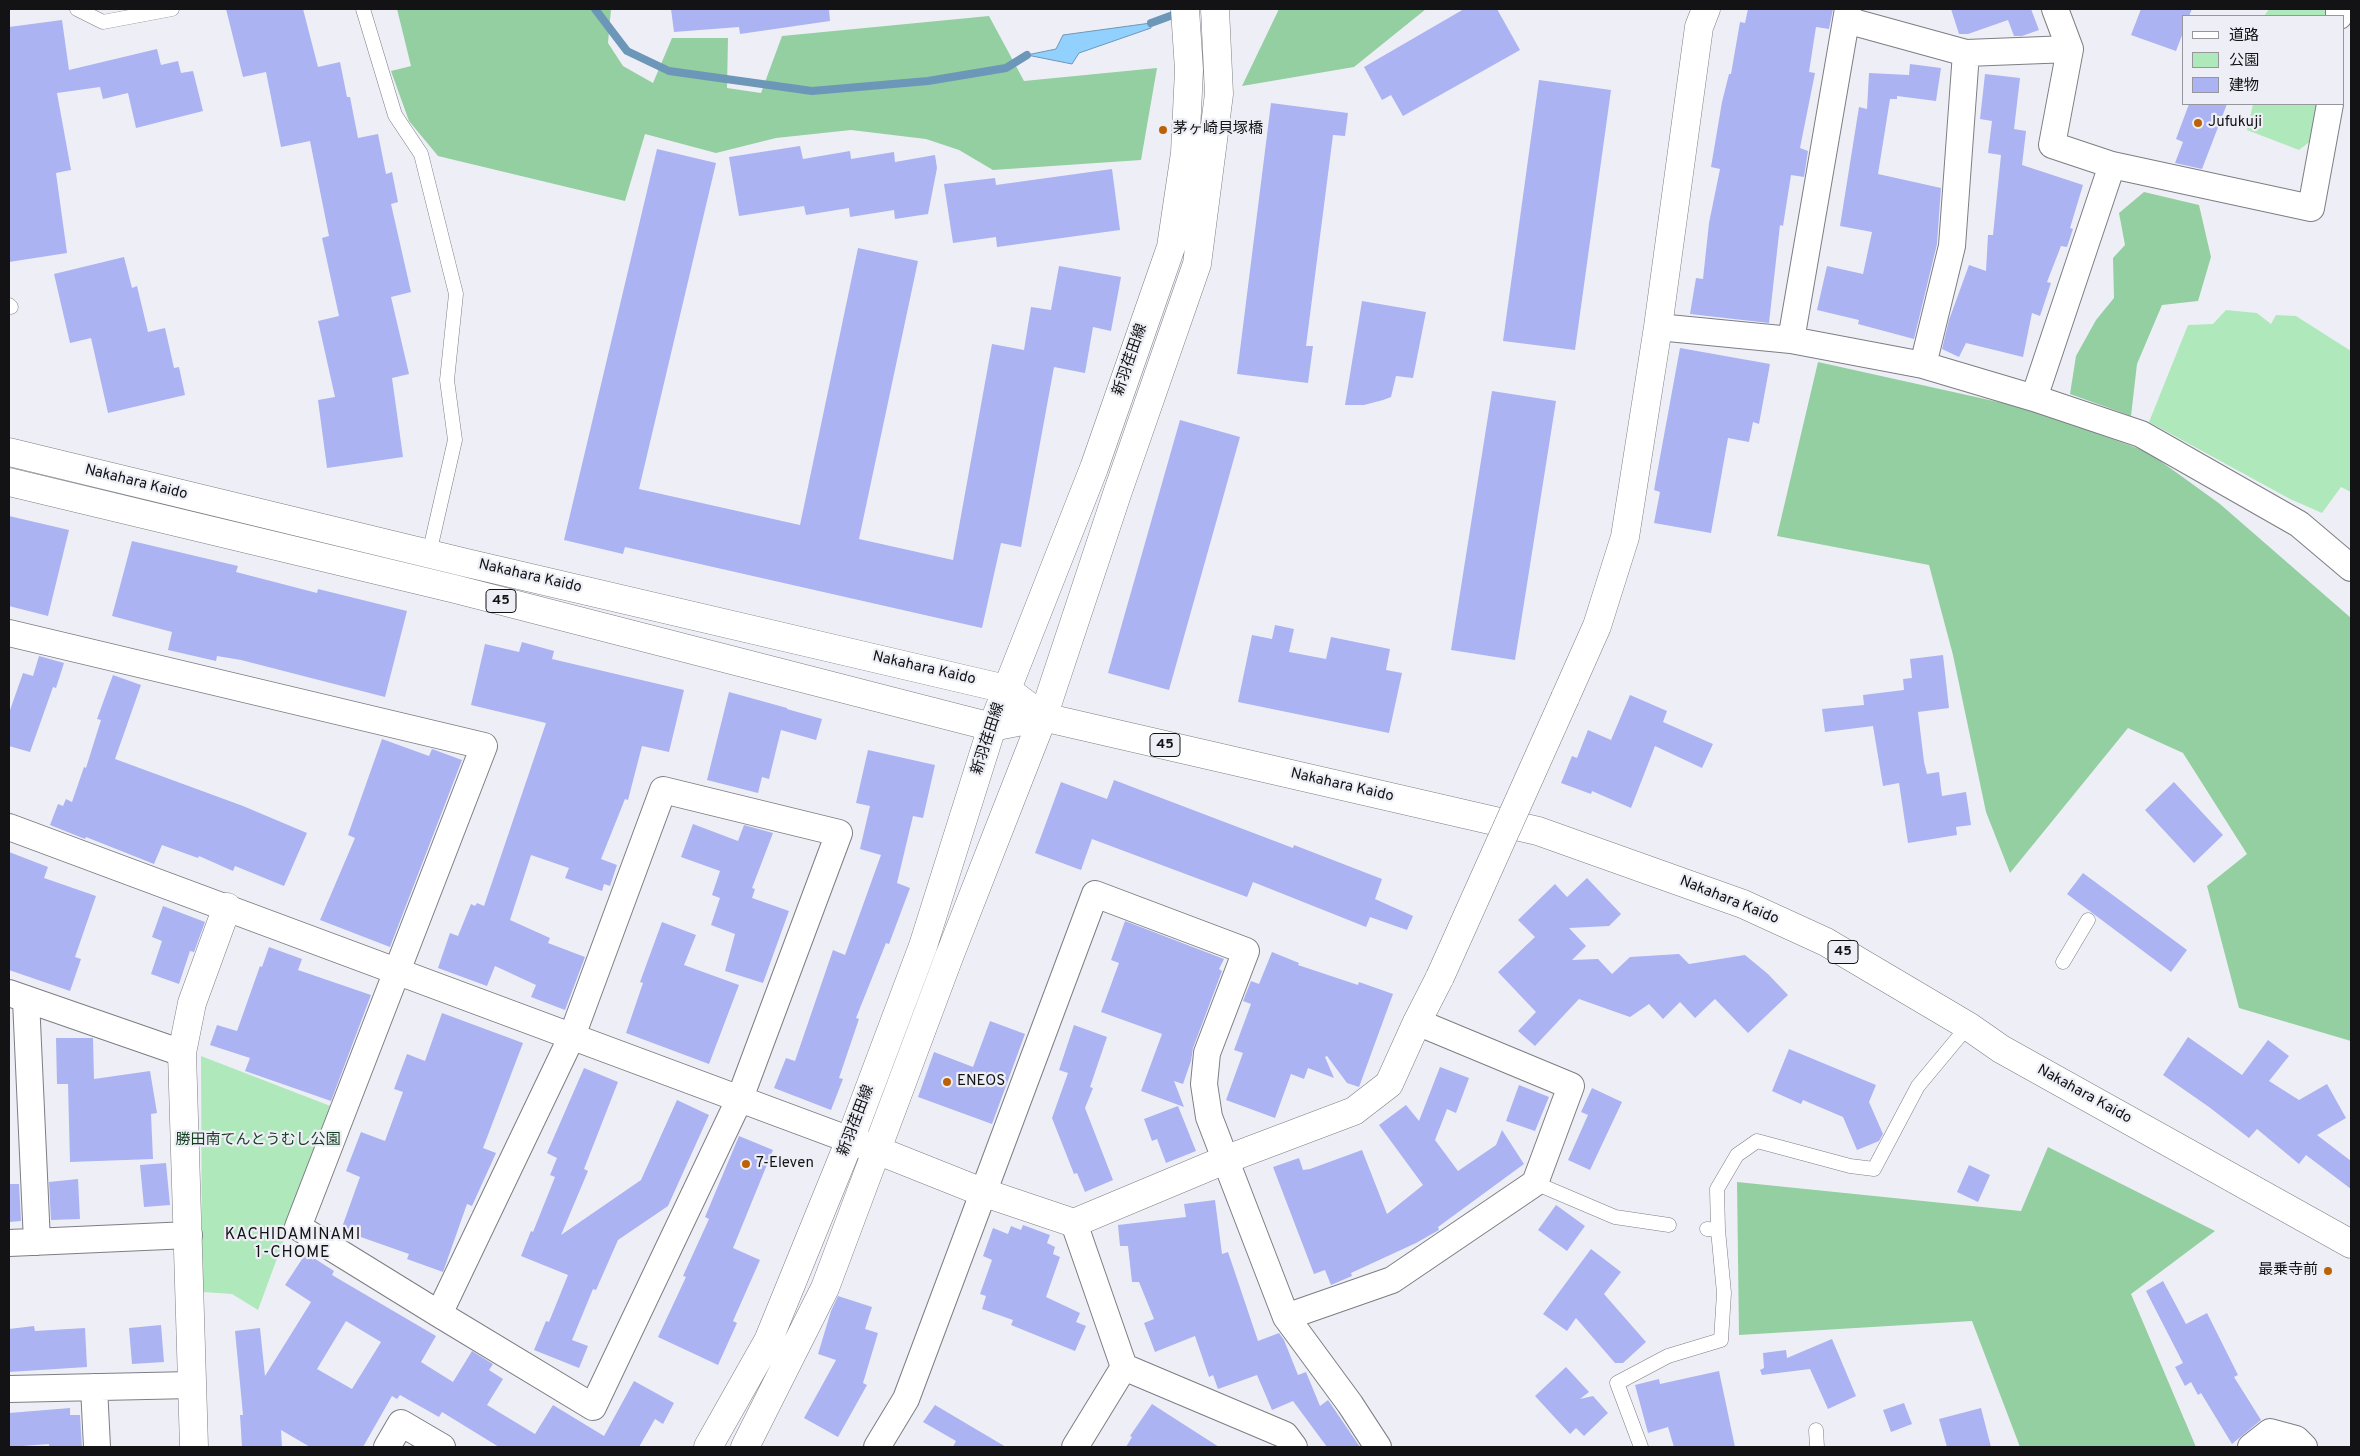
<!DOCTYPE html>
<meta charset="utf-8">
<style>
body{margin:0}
#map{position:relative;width:2360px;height:1456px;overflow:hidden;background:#eeeff6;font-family:Overpass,"Noto Sans JP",sans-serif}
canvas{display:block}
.frame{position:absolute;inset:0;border:10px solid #131316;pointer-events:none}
.legend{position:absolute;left:2182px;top:15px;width:162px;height:90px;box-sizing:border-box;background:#eeeff6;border:1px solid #96979c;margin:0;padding:6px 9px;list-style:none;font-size:15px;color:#131316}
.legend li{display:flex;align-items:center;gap:10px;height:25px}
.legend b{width:25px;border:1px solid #96979c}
</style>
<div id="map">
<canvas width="2360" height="1456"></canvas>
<div class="frame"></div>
<ul class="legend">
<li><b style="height:6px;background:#fff"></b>道路</li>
<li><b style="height:14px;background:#afe9bb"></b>公園</li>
<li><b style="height:14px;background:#abb3f2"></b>建物</li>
</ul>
</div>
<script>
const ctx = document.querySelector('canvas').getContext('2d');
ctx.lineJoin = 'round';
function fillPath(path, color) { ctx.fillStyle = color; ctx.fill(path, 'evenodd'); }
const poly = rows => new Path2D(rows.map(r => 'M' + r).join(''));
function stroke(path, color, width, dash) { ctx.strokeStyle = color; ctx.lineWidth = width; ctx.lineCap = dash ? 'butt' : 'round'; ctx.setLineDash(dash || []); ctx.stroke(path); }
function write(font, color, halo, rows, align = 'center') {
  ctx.font = font + ' Overpass,"Noto Sans JP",sans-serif'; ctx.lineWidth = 4.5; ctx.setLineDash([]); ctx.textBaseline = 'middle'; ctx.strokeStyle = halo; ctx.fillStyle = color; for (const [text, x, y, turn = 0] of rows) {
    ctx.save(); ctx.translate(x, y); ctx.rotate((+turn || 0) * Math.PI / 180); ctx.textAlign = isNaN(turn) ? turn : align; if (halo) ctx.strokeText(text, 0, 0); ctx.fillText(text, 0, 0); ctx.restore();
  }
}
const green = poly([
 [2269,9,2328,9,2327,16,2264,16],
 [2253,104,2321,104,2312,140,2299,150,2247,130],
 [2226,310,2257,313,2271,324,2276,315,2296,316,2351,351,2351,492,2341,487,2322,513,2290,499,2149,422,2188,325,2213,324],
 [201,1056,333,1107,258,1310,232,1294,202,1292]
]);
const forest = poly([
 [397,9,611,9,608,43,623,66,653,83,672,38,728,38,727,88,761,93,782,36,989,16,1024,81,1157,68,1141,160,993,170,959,150,926,139,851,130,776,138,716,153,645,134,625,201,438,156,409,121,391,71,411,66],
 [1279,9,1426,9,1354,67,1242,86],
 [2144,192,2199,205,2211,257,2198,301,2162,305,2137,364,2131,416,2070,394,2076,356,2096,320,2114,298,2113,258,2125,245,2119,213],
 [1818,362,2030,409,2148,452,2220,504,2351,618,2351,1041,2239,1008,2207,886,2247,854,2183,753,2128,728,2010,873,1986,812,1953,655,1929,565,1777,536],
 [2048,1147,2215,1231,2131,1294,2196,1447,2020,1447,1972,1321,1739,1335,1737,1182,2021,1211]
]);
const water = poly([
 [1151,23,1151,28,1079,53,1072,64,1027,55,1056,49,1063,35,1151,23]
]);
const stream = poly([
 [595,9,627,51,669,71,812,91,928,81,1006,68,1027,55],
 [1151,23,1181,12]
]);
const building = poly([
 [226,9,303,9,318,67,340,62,347,97,350,97,358,138,378,134,386,174,392,172,398,202,391,204,411,292,391,297,409,374,392,378,403,457,327,468,318,400,335,397,318,321,339,316,322,238,329,236,310,141,281,147,266,72,243,77],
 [671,9,829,9,830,21,740,34,739,27,674,32],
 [1464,9,1497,9,1520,50,1403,116,1391,95,1382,100,1364,67],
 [1748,9,1833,9,1829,29,1816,27,1809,72,1815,73,1800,148,1808,151,1804,177,1791,175,1783,226,1780,225,1769,323,1690,314,1696,278,1703,279,1709,223,1720,169,1711,167,1722,102,1729,74,1731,74,1740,22,1745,23],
 [1951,9,2031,9,2039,30,2022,36,2014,36,2008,20,1968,34,1959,34],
 [2141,9,2192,9,2189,16,2184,16,2184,30,2176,51,2131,35],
 [62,20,69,70,157,49,161,65,178,61,181,73,193,71,203,111,136,128,128,93,103,99,100,87,57,93,71,170,56,173,67,253,9,262,9,27],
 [1910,64,1941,68,1936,101,1897,96,1897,99,1890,99,1878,174,1941,188,1937,244,1914,339,1858,324,1859,320,1817,310,1827,266,1863,274,1872,232,1840,226,1859,107,1867,109,1869,73,1909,75],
 [1985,74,2020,78,2014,129,2026,131,2022,165,2083,185,2070,228,2073,229,2067,247,2061,246,2047,282,2051,283,2040,316,2032,313,2023,357,1966,343,1959,357,1942,349,1949,320,1969,265,1986,271,1988,235,1993,235,2001,155,1988,153,1992,121,1980,119],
 [1539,80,1611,90,1575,350,1503,341],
 [1271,103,1348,113,1345,136,1333,135,1306,346,1313,346,1308,383,1237,374],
 [2189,104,2227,104,2202,169,2175,163,2183,142,2176,139],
 [800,146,803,159,850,151,851,159,894,152,895,162,935,155,937,168,928,214,895,219,894,210,850,217,849,208,806,215,804,206,739,216,729,157],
 [657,149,716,163,639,489,800,525,858,248,918,261,859,539,953,560,992,344,1024,350,1031,307,1051,310,1059,266,1121,277,1111,331,1093,327,1085,373,1054,367,1021,547,1001,543,982,628,625,547,623,554,564,540],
 [1112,169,1120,230,997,247,996,237,953,243,944,184,995,178,996,185],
 [124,257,132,288,137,286,148,332,165,328,174,368,179,367,185,395,108,413,91,338,70,343,54,274],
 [1362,301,1426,312,1413,378,1396,376,1391,397,1383,400,1364,405,1345,405],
 [1680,348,1770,364,1759,424,1753,422,1749,442,1728,438,1711,533,1654,523,1660,492,1654,490],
 [1492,391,1556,401,1515,660,1451,650],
 [1180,420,1240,437,1169,690,1108,673],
 [9,516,69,530,48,616,9,606],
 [132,541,238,566,236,572,317,593,318,589,407,611,385,697,241,660,217,656,216,661,168,650,172,632,112,616],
 [1275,625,1294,629,1289,652,1326,659,1331,637,1390,649,1386,670,1402,673,1389,733,1238,702,1252,635,1272,639],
 [522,642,554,651,552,659,684,690,669,752,642,746,628,800,625,799,601,859,617,865,610,886,604,884,602,891,565,878,569,868,531,855,510,920,550,938,548,943,585,957,565,1010,531,997,536,985,495,966,487,986,438,968,450,933,458,936,471,904,475,906,477,903,484,906,546,723,471,705,485,644,519,652],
 [1943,655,1949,708,1918,712,1924,762,1927,774,1939,772,1942,796,1966,792,1971,825,1956,827,1957,835,1908,843,1899,783,1883,786,1873,726,1825,732,1822,709,1864,705,1863,695,1904,690,1903,679,1912,678,1910,659],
 [39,656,64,663,56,688,53,687,30,752,9,746,9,713,23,673,33,676],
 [113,675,141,685,115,759,243,806,307,833,284,886,235,866,233,871,199,856,198,858,162,845,154,864,86,837,85,839,50,825,58,804,63,806,66,799,72,802,84,767,86,768,101,720,97,719],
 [729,692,787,708,787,709,822,719,816,740,781,730,769,779,762,777,758,793,707,780],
 [1630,695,1667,711,1663,722,1713,744,1702,768,1655,746,1631,808,1592,791,1591,794,1561,783,1572,756,1577,758,1588,730,1611,740],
 [382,739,429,756,432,749,462,760,390,947,320,920,355,838,348,835],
 [868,750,935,765,923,818,913,816,897,883,910,888,889,944,886,943,856,1018,859,1019,839,1078,843,1079,831,1110,774,1088,786,1058,795,1061,833,950,845,955,881,855,860,849,870,806,856,803],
 [1114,780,1293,848,1294,845,1382,879,1375,899,1413,916,1407,930,1370,917,1366,927,1253,882,1247,897,1092,839,1081,870,1035,853,1061,782,1107,799],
 [2174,782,2223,835,2194,863,2145,810],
 [693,824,738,841,744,825,773,833,752,888,755,889,752,898,789,911,763,983,725,971,735,934,711,925,720,898,712,895,720,871,681,857],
 [9,852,48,867,44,878,96,896,75,957,81,959,70,991,9,970],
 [2083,873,2187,950,2171,972,2067,894],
 [1587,878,1621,914,1609,926,1569,928,1586,946,1572,960,1598,959,1612,974,1630,957,1679,954,1689,964,1745,955,1768,974,1788,995,1748,1033,1715,999,1695,1018,1680,1002,1663,1019,1649,1004,1630,1017,1579,999,1535,1046,1518,1031,1536,1012,1498,972,1535,937,1518,920,1555,884,1567,897],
 [163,906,205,922,194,952,190,951,179,984,151,974,162,941,152,937],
 [1125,921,1224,959,1219,969,1222,971,1193,1048,1191,1061,1183,1084,1174,1081,1184,1107,1141,1091,1162,1034,1101,1012,1119,963,1111,960],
 [662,922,696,935,684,965,739,985,709,1064,626,1033,643,983,640,982],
 [269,947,302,959,298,970,371,995,331,1101,245,1071,250,1058,210,1045,217,1025,237,1031,260,966,262,967],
 [1272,952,1299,963,1298,965,1358,985,1359,982,1393,994,1359,1087,1347,1083,1327,1056,1325,1057,1334,1078,1308,1068,1304,1079,1291,1074,1275,1118,1226,1100,1243,1053,1234,1050,1251,1004,1243,1001,1251,981,1259,984],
 [442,1013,523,1043,483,1148,496,1153,472,1206,467,1204,443,1272,407,1259,409,1254,341,1230,360,1177,346,1171,361,1132,385,1141,403,1092,394,1089,407,1054,425,1061],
 [990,1021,1025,1034,992,1124,918,1097,934,1052,973,1067],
 [1074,1025,1107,1037,1090,1087,1093,1088,1085,1108,1113,1180,1085,1192,1077,1173,1074,1174,1052,1118,1068,1073,1059,1070],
 [2188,1037,2242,1075,2268,1040,2289,1056,2269,1081,2299,1100,2327,1084,2346,1118,2317,1135,2351,1161,2351,1189,2306,1155,2299,1164,2257,1129,2249,1138,2209,1107,2163,1075],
 [56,1038,93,1038,94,1079,150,1071,157,1113,151,1114,153,1159,70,1162,68,1084,57,1084],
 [1789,1049,1876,1085,1869,1102,1883,1134,1879,1141,1857,1150,1843,1117,1803,1100,1801,1104,1772,1091],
 [1440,1067,1469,1078,1456,1113,1447,1109,1435,1140,1458,1171,1496,1145,1502,1130,1524,1164,1438,1227,1439,1230,1416,1243,1351,1273,1352,1276,1331,1285,1325,1270,1314,1274,1273,1167,1299,1158,1303,1170,1310,1169,1362,1150,1387,1214,1423,1185,1379,1125,1406,1105,1419,1121],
 [584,1068,618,1082,584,1169,588,1171,561,1235,641,1180,677,1100,709,1115,668,1206,618,1240,596,1290,593,1289,572,1340,588,1346,579,1368,534,1350,546,1321,549,1322,568,1275,521,1256,531,1231,533,1232,555,1177,550,1175,557,1158,547,1153],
 [1519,1085,1549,1097,1535,1131,1506,1121],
 [1592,1088,1622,1102,1590,1170,1568,1160,1588,1115,1581,1112],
 [1178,1106,1196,1151,1166,1163,1157,1139,1152,1141,1144,1119],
 [739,1136,773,1150,733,1248,760,1260,733,1321,737,1323,718,1365,658,1337,686,1277,683,1276,709,1219,705,1217],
 [166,1163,170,1205,144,1207,140,1165],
 [1969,1165,1990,1175,1978,1202,1957,1192],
 [78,1179,80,1219,51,1220,49,1182],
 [9,1184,19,1184,21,1221,9,1222],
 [1215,1200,1222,1254,1228,1252,1258,1341,1279,1333,1284,1340,1298,1375,1306,1372,1320,1406,1328,1400,1360,1447,1327,1447,1293,1401,1272,1410,1257,1375,1218,1389,1213,1375,1209,1377,1195,1336,1155,1352,1144,1323,1154,1319,1139,1282,1132,1282,1128,1246,1120,1246,1118,1225,1186,1217,1184,1204],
 [1556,1205,1585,1226,1567,1251,1538,1230],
 [1023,1225,1050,1235,1047,1243,1055,1247,1053,1254,1060,1257,1046,1297,1080,1313,1076,1322,1086,1326,1075,1351,1011,1325,1013,1320,982,1309,986,1296,980,1294,992,1260,983,1256,993,1228,1008,1234,1011,1226,1021,1230],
 [1591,1249,1621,1272,1604,1294,1646,1342,1623,1363,1615,1363,1576,1318,1567,1331,1543,1314],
 [306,1253,334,1271,332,1275,436,1336,421,1362,453,1382,472,1351,493,1364,489,1370,503,1379,487,1405,535,1434,553,1405,604,1436,634,1381,674,1403,663,1424,655,1419,639,1447,499,1447,442,1412,439,1417,400,1395,397,1399,392,1396,363,1447,310,1447,281,1430,282,1447,242,1447,240,1415,243,1415,235,1331,260,1328,265,1376,311,1302,285,1285],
 [346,1321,381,1342,352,1389,317,1369],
 [2163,1281,2186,1324,2207,1313,2238,1375,2234,1377,2261,1420,2232,1444,2201,1393,2198,1395,2191,1382,2185,1386,2175,1367,2183,1363,2146,1291],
 [838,1296,872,1307,865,1329,878,1333,863,1383,867,1385,838,1437,804,1418,836,1360,818,1354,831,1311],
 [161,1325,164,1362,132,1364,129,1328],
 [34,1326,35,1331,85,1328,87,1367,9,1372,9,1329],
 [1832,1339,1856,1396,1828,1409,1810,1369,1762,1375,1760,1370,1764,1368,1763,1353,1786,1350,1787,1358],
 [1566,1367,1589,1392,1580,1399,1593,1396,1608,1413,1584,1436,1576,1428,1570,1434,1535,1396],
 [1719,1371,1735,1447,1674,1447,1668,1427,1648,1433,1635,1385,1659,1379,1660,1384],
 [1904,1403,1912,1424,1891,1432,1883,1410],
 [1152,1404,1219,1447,1126,1447,1132,1437,1130,1436],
 [935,1405,1006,1447,953,1447,956,1441,923,1422],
 [70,1408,70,1415,80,1415,82,1447,49,1447,49,1444,9,1447,9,1413],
 [1981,1408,1991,1447,1947,1447,1939,1419]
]);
const service = poly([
 [77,9,103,22,172,9],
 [363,9,395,115,421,154,456,294,447,380,455,440,429,554],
 [9,305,11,307],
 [2063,962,2088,920],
 [1535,1183,1615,1217,1669,1225],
 [1707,1229,1718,1230,1717,1189,1737,1155,1757,1141,1850,1166,1874,1169,1918,1086,1968,1026],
 [1816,1430,1817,1447],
 [1641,1447,1617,1383,1668,1356,1721,1340,1724,1293,1718,1230]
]);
const minor = poly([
 [2055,9,2070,49,2052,145,2112,165,2311,208,2330,104],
 [2339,16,2339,9],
 [1846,20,1966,53,2070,49],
 [1658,327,1791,340,1923,365,2034,398,2141,434,2299,524,2351,568],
 [1791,340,1848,9],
 [1923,365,1952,246,1966,53],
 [2034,398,2112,165],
 [9,633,484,746,298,1227,439,1314,593,1407,740,1098,839,833,663,790,572,1036,439,1314],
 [9,827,850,1140],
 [9,993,182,1053],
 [26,1000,37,1242],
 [1074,1223,1124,1367,1285,1435,1294,1447],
 [9,1243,189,1235],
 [94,1387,97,1447],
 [9,1389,192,1385],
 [387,1447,401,1423,442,1447],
 [877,1447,906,1399,1095,894,1246,951,1207,1053,1204,1084,1209,1117,1286,1317],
 [1075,1447,1124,1367],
 [1378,1447,1350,1404,1286,1317,1392,1280,1535,1183,1571,1086,1417,1022],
 [2251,1447,2270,1432,2296,1439,2304,1447]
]);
const tertiary = poly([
 [1565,698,1597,626,1625,537,1658,327,1699,27,1706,9],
 [859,1143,982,1192,1074,1223,1227,1159,1354,1111,1389,1084,1417,1022,1440,977],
 [194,1447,182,1053,192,1003,227,907],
 [708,1447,768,1341,850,1140,923,946,992,727,1094,468,1171,247,1185,153,1189,70,1185,9],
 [745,1447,825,1288,949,957,1043,717,1117,494,1197,264,1219,94,1215,9]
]);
const primary = poly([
 [9,452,467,563,1006,689,1043,717],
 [9,482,455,589,992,727,1043,717,1538,831,1743,904,1826,942,1968,1026,2001,1049,2351,1244]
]);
const tertiaryBridge = poly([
 [1440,977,1565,698]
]);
const markers = [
 [2198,123,5,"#bc6106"],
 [1163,130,5,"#bc6106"],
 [947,1082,5,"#bc6106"],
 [746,1164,5,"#bc6106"],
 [2328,1271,5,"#bc6106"]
];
const shields = [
 [501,601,30],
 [1165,745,30],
 [1843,952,30]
];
const shieldNames = [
 ["45",501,601],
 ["45",1165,745],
 ["45",1843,952]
];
const poiNames = [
 ["Jufukuji",2208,123],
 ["茅ヶ崎貝塚橋",1173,130],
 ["ENEOS",957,1082],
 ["7-Eleven",756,1164],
 ["最乗寺前",2318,1271,"right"]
];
const streetNames = [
 ["新羽荏田線",1131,360,-71],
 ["Nakahara Kaido",136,483,14],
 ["Nakahara Kaido",530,577,13],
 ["Nakahara Kaido",924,669,13],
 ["新羽荏田線",989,739,-72],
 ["Nakahara Kaido",1342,786,13],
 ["Nakahara Kaido",1729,901,22],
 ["Nakahara Kaido",2084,1095,29],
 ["新羽荏田線",857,1121,-69]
];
const parkNames = [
 ["勝田南てんとうむし公園",258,1141]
];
const neighbourhoodNames = [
 ["KACHIDAMINAMI",293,1236],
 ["1-CHOME",293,1254]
];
fillPath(green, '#afe9bb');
fillPath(forest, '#93cfa0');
fillPath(water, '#92d0fe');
stroke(water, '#6c97b8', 1);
stroke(stream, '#6c97b8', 8);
fillPath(building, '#abb3f2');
stroke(service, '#7d7e84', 15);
stroke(minor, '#7d7e84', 28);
stroke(tertiary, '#7d7e84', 29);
stroke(primary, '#7d7e84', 29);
stroke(service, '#fff', 14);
stroke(minor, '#fff', 26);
stroke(tertiary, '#fff', 28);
stroke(primary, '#fff', 28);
stroke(tertiaryBridge, '#7d7e84', 29, []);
stroke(tertiaryBridge, '#fff', 28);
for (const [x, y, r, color] of markers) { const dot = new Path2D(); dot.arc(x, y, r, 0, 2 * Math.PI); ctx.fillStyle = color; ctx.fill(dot); stroke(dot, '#eeeff6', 2); }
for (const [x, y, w] of shields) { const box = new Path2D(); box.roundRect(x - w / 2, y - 11.5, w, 23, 4); ctx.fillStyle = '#eeeff6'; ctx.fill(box); stroke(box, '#131316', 1); }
write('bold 14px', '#131316', null, shieldNames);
write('15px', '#131316', '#eeeff6', poiNames, 'left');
write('15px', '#131316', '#eeeff6', streetNames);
write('15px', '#133f20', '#eeeff6', parkNames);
ctx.letterSpacing = '1px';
write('16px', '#131316', '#eeeff6', neighbourhoodNames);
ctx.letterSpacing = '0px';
</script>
